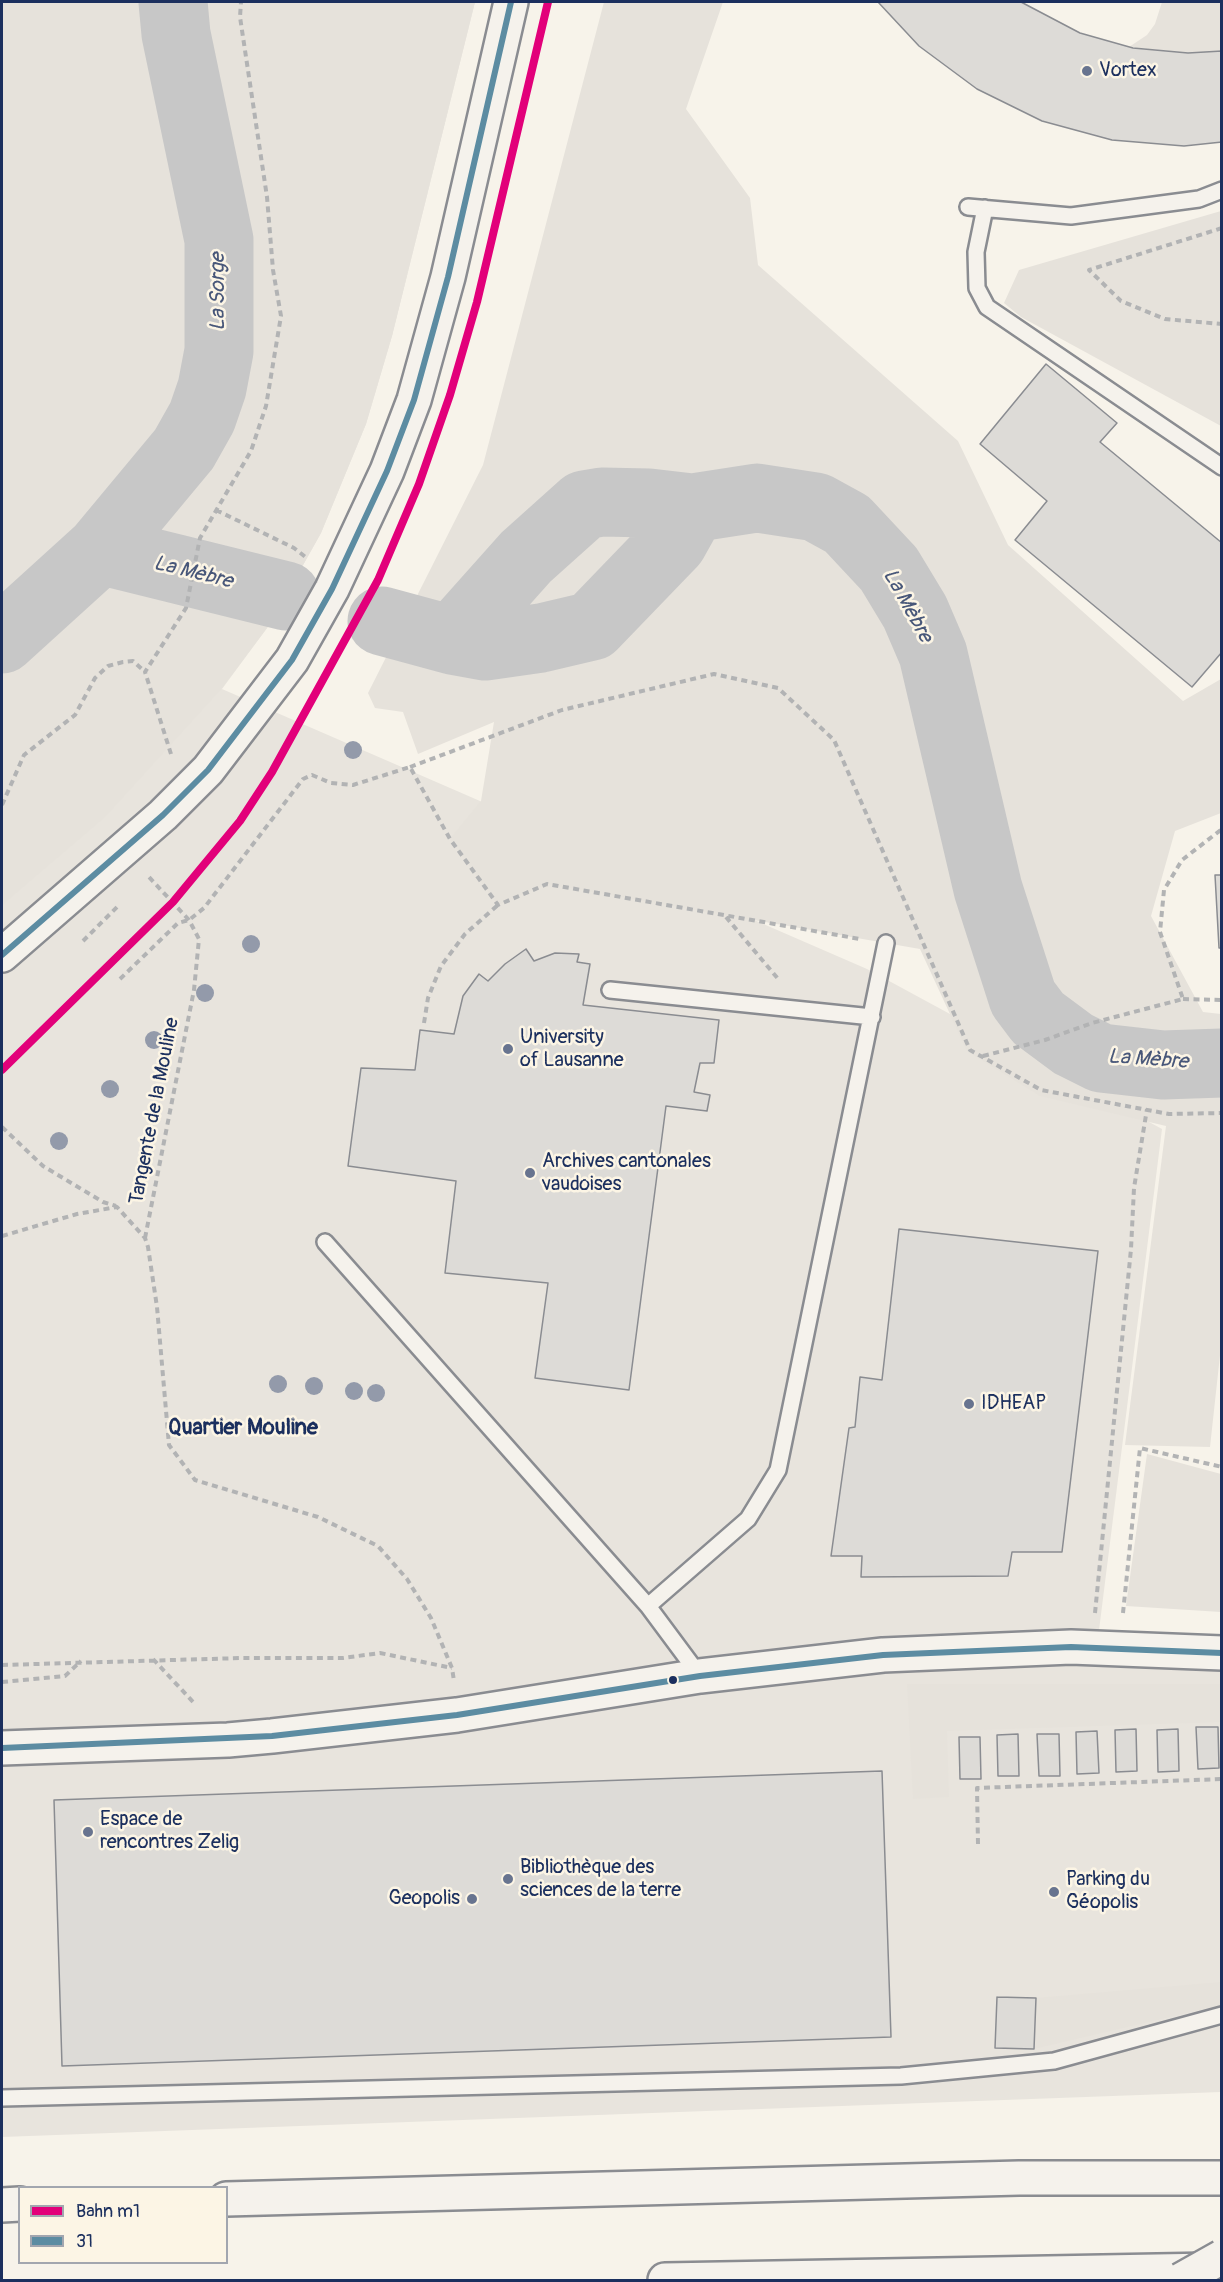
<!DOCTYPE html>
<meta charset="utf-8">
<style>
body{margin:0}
#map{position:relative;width:1223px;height:2282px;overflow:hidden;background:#f7f3ea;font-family:Pangolin,sans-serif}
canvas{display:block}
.frame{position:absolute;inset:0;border:3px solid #1b2f5e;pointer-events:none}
.legend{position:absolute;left:18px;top:2186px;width:210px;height:78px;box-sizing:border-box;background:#fcf5e5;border:2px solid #a2a6af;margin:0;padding:8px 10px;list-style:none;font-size:18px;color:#1b2f5e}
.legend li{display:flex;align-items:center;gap:12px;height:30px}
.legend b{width:30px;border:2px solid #a2a6af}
</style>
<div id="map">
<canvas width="1223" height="2282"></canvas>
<div class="frame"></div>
<ul class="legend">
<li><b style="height:8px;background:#e2007a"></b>Bahn m1</li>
<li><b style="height:8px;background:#5c8ca2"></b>31</li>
</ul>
</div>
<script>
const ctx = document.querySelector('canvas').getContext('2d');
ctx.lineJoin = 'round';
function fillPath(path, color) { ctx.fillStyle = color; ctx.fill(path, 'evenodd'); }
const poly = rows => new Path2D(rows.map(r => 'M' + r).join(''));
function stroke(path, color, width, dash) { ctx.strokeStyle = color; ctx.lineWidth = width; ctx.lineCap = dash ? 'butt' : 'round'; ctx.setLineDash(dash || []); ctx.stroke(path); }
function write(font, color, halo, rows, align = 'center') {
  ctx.font = font + ' Pangolin,sans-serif'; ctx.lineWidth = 5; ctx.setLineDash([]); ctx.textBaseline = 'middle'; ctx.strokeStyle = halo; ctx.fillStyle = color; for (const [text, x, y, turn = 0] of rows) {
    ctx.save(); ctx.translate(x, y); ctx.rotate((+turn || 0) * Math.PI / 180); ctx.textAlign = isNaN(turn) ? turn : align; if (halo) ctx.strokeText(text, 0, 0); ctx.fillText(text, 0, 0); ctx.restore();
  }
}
const built = poly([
 [2,2,475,2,392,336,366,424,321,533,270,624,222,689,867,969,1162,1129,1097,1646,1221,1656,1221,2092,2,2137]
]);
const green = poly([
 [2,2,475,2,392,336,366,424,321,533,270,624,222,688,105,817,2,905],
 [604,2,723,2,686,109,750,198,758,265,958,441,1008,545,1183,701,1221,679,1221,813,1175,831,1151,916,1203,1012,1221,1014,1222,1337,1210,1447,1125,1445,1166,1126,1040,1096,967,1051,920,949,547,884,498,905,450,839,481,801,494,722,418,754,403,712,375,708,368,693,483,465],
 [1162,2,1221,2,1221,51,1188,53,1129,47,1147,35,1155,24],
 [1221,211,1221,426,1021,317,1004,303,1019,270],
 [1147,1454,1221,1474,1221,1612,1126,1606],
 [907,1684,1221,1684,1221,1722,947,1731,949,1797,913,1799],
 [1221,1982,1221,2005,1034,2049,1036,1998]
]);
const river = poly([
 [100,550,286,596],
 [382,621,452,640,526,557,584,505,602,502,649,503,692,508,757,498,816,507,847,524,889,569,915,612,933,654,988,889,1023,998,1038,1018,1073,1044,1101,1058,1163,1065,1222,1063],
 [2,639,100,550,184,449,202,417,212,388,219,351,219,240,176,34,173,2],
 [452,640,485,646,541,638,592,626,673,542,692,508]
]);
const building = poly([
 [878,2,1021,2,1080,33,1133,48,1188,53,1222,51,1222,142,1184,146,1112,140,1042,121,977,89,919,46,878,2],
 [1046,364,1117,423,1100,442,1222,543,1222,652,1192,687,1015,540,1047,501,980,444,1046,364],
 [1215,875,1222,875,1222,948,1219,948,1215,875],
 [526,949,534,961,555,953,579,954,577,962,590,964,583,1005,719,1020,714,1063,700,1063,694,1092,710,1095,707,1111,666,1106,629,1390,535,1378,548,1283,445,1273,456,1181,348,1166,361,1068,415,1070,420,1030,454,1034,463,996,479,974,488,981,505,964,526,949],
 [899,1229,1098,1251,1062,1552,1012,1552,1008,1576,861,1577,862,1556,831,1556,849,1428,855,1427,860,1377,882,1380,899,1229],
 [1196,1727,1218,1727,1219,1768,1198,1769,1196,1727],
 [1136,1729,1137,1771,1116,1772,1115,1730,1136,1729],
 [1178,1729,1179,1771,1158,1772,1157,1730,1178,1729],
 [1097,1731,1099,1773,1077,1774,1076,1732,1097,1731],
 [1018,1734,1019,1776,998,1776,997,1735,1018,1734],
 [1037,1734,1059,1734,1060,1776,1039,1776,1037,1734],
 [959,1737,980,1737,981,1779,960,1779,959,1737],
 [882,1771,891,2037,62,2066,54,1800,882,1771],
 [997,1997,1036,1998,1034,2049,995,2048,997,1997]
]);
const path = poly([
 [1222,228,1089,270,1121,301,1165,319,1222,324],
 [216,510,294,548,308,559],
 [171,754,145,672,186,608,200,538,251,451,266,406,281,316,273,270,267,197,240,17,241,2],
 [410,767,562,710,714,674,778,688,834,740,970,1050,1041,1090,1169,1114,1222,1113],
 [2,805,24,755,75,715,95,678,108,666,123,662,133,661,145,672],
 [726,917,779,980],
 [83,941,119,905],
 [120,979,178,923,189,920,204,908,303,779,312,775,331,783,353,785,410,767,450,839,498,905,547,884,860,939],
 [1183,999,1222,1000],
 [424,1023,428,998,441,966,465,934,498,905],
 [983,1056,1045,1040,1092,1023,1183,999,1160,932,1164,890,1182,860,1222,829],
 [2,1127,43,1166,103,1202,116,1206],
 [2,1236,77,1214,117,1207,145,1238,148,1247,157,1307,169,1445,195,1480,318,1517,378,1546,407,1579,431,1618,452,1668,454,1681],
 [145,1238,194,990,199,939,189,920,148,876],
 [1095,1613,1131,1249,1134,1188,1147,1109],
 [1123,1613,1140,1448,1222,1467],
 [153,1659,195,1704],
 [2,1665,242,1658,343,1658,380,1653,452,1668],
 [2,1682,65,1676,81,1661],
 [978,1844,977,1788,1222,1779]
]);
const lane = poly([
 [968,207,1071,216,1199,199,1222,190],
 [985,208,976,252,977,288,987,307,1222,467],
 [610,990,872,1017],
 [325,1242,648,1606,700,1676],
 [648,1606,748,1519,778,1470,886,943],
 [2,2098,901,2076,1054,2061,1222,2015]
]);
const secondary = poly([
 [2,955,163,815,208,770,292,660,332,589,387,471,414,400,448,277,511,2],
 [2,1748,228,1740,272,1736,457,1715,700,1676,883,1655,1071,1647,1222,1653]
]);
const highway = poly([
 [226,2199,1019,2178,1222,2178],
 [2,2205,20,2204],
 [665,2280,1212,2270]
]);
const secondaryBridge = poly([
 [1181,2280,1222,2257]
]);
const bus1 = poly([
 [2,955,163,815,208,770,292,660,332,589,387,471,414,400,448,277,511,2],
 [2,1748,272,1736,457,1715,700,1676,883,1655,1071,1647,1222,1653]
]);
const rail1 = poly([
 [2,1070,173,902,240,821,272,772,378,580,419,484,450,395,477,302,548,2]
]);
const trees = [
 [353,750],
 [251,944],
 [205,993],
 [154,1040],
 [110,1089],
 [59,1141],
 [278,1384],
 [314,1386],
 [354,1391],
 [376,1393]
];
const markers = [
 [1087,71,6,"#68748f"],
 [508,1049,6,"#68748f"],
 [530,1173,6,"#68748f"],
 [969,1404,6,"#68748f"],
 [673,1680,5,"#1b2f5e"],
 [88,1832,6,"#68748f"],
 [508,1879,6,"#68748f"],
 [1054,1892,6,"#68748f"],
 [472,1899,6,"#68748f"]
];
const poiNames = [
 ["Vortex",1099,71],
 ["University",520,1038],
 ["of Lausanne",520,1061],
 ["Archives cantonales",542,1162],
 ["vaudoises",542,1185],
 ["IDHEAP",981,1404],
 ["Espace de",100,1820],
 ["rencontres Zelig",100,1843],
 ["Bibliothèque des",520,1868],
 ["sciences de la terre",520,1891],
 ["Parking du",1066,1880],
 ["Géopolis",1066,1903],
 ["Geopolis",460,1899,"right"]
];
const streetNames = [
 ["Tangente de la Mouline",155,1111,-79]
];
const waterNames = [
 ["La Sorge",219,292,-90],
 ["La Mèbre",193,573,14],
 ["La Mèbre",907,606,61],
 ["La Mèbre",1148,1060,4]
];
const quarterNames = [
 ["Quartier Mouline",243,1428]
];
fillPath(built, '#e8e4dd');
fillPath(green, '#e6e2db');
stroke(river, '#c7c7c7', 69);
fillPath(building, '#dddbd7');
stroke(building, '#8a8c91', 1.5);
stroke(lane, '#8a8c91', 20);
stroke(secondary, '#8a8c91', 38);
stroke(highway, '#8a8c91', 38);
stroke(path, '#b2b3b4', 4, [6, 4.5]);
stroke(lane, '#f5f2ec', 15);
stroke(secondary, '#f5f2ec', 33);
stroke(highway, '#f5f2ec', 33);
stroke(secondaryBridge, '#8a8c91', 38, []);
stroke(secondaryBridge, '#f5f2ec', 33);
stroke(bus1, '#5c8ca2', 6);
stroke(rail1, '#e2007a', 8);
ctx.fillStyle = '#939aaa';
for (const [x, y] of trees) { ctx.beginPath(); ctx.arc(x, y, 9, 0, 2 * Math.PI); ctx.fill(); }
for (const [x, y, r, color] of markers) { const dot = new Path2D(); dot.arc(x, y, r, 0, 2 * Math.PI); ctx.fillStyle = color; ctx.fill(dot); stroke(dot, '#fcf5e5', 2); }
write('20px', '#1b2f5e', '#fcf5e5', poiNames, 'left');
write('20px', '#1b2f5e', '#fcf5e5', streetNames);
write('italic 21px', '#485779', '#fcf5e5', waterNames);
write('bold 22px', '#1b2f5e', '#fcf5e5', quarterNames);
</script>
